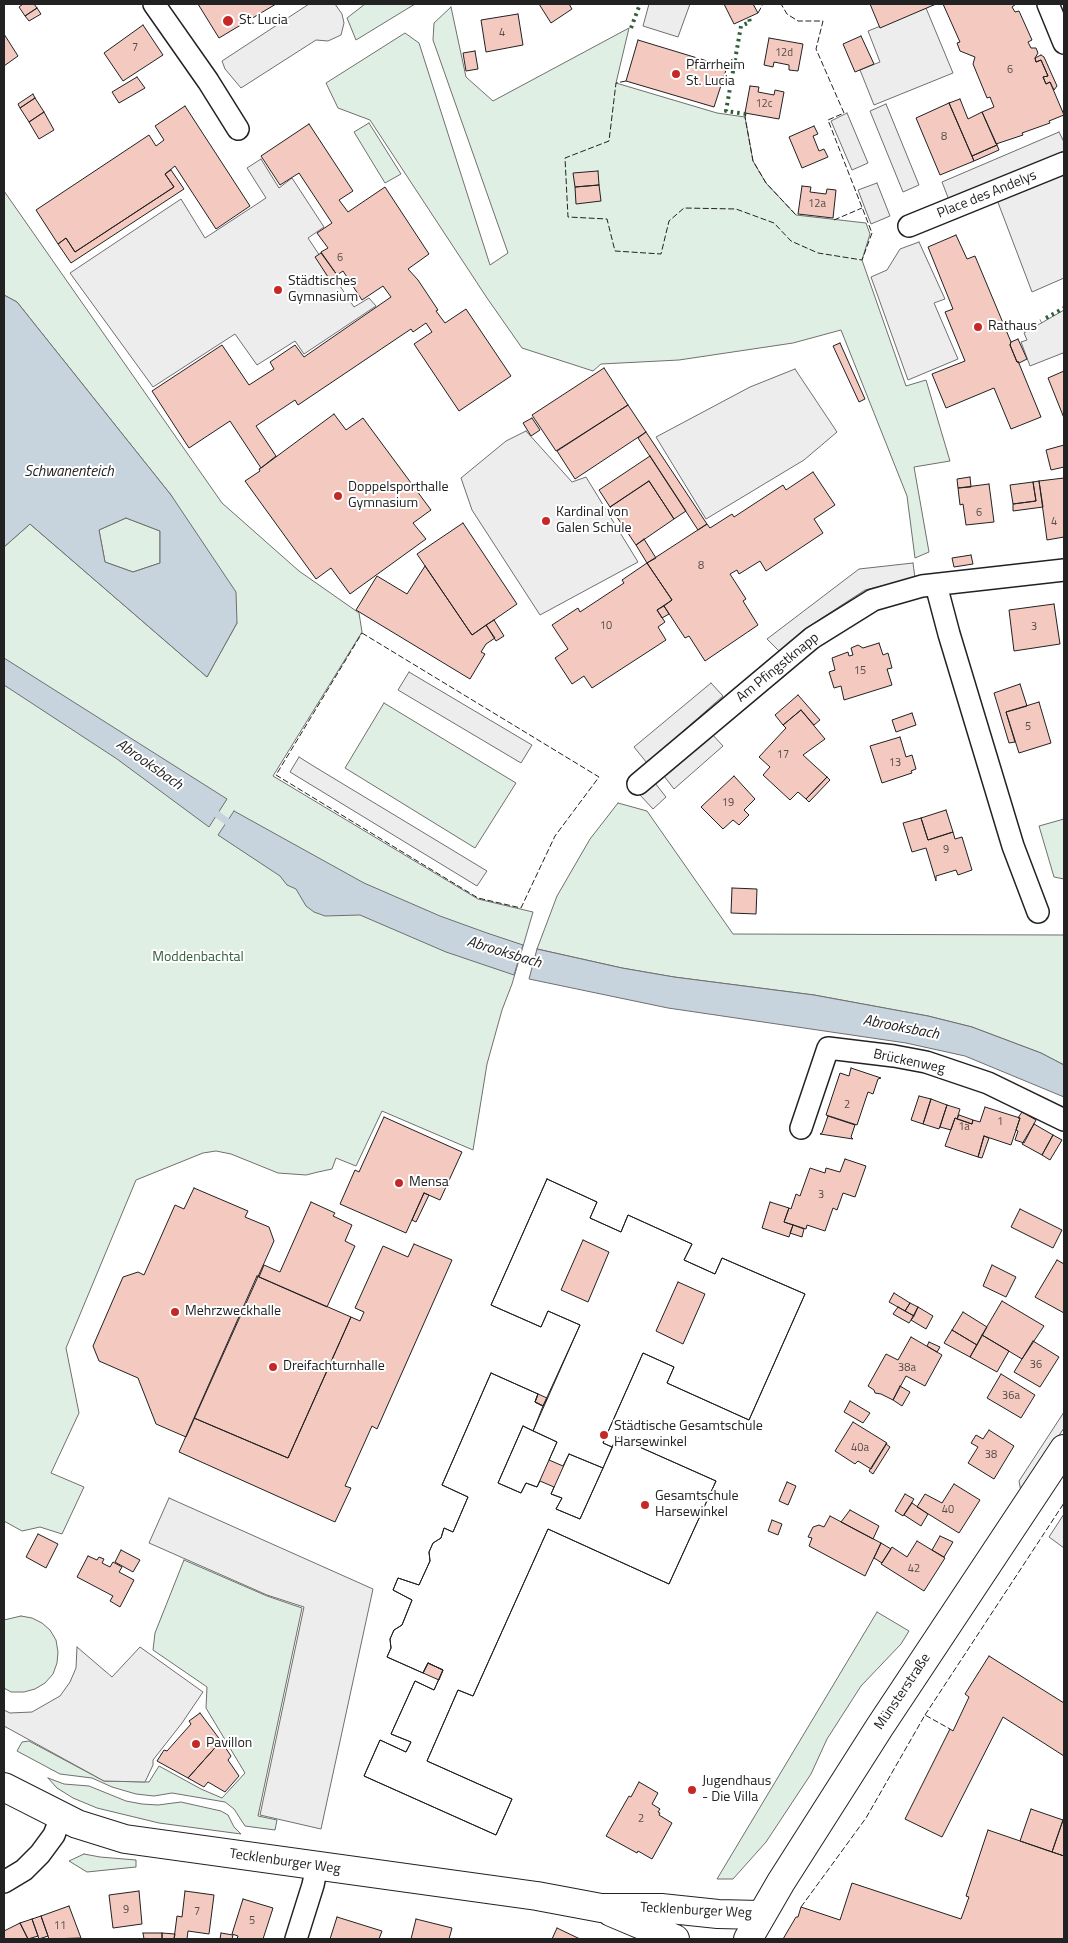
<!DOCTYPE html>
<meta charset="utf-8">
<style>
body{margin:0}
#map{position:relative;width:1068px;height:1943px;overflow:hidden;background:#fff;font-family:"Titillium Web",sans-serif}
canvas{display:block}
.frame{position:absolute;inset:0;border:5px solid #222;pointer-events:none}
</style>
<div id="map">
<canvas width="1068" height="1943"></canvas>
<div class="frame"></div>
</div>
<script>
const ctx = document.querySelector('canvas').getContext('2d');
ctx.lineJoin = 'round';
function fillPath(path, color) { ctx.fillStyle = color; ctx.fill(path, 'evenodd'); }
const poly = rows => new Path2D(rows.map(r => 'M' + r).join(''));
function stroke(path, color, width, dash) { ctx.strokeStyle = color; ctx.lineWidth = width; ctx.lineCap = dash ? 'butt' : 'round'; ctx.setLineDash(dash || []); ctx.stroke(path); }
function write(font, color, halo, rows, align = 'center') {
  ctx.font = font + ' "Titillium Web",sans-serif'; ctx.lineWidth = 4; ctx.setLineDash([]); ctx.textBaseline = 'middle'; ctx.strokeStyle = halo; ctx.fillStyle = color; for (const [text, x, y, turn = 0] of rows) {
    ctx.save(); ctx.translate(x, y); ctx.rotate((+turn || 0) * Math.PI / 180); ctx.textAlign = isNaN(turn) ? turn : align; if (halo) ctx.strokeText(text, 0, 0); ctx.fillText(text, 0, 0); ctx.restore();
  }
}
const green = poly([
 [365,4,415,4,356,40,347,18,365,4],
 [451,7,466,77,493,101,629,28,616,83,717,113,745,117,753,161,766,183,796,215,866,223,870,234,862,260,906,386,926,380,950,461,914,467,929,552,915,558,907,496,841,330,793,343,679,360,601,364,593,371,522,348,487,298,370,120,338,108,326,83,405,33,419,43,490,265,508,253,433,40,434,23,451,7],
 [369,123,401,174,385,183,354,132,369,123],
 [4,191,222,503,299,571,359,613,362,632,273,776,478,899,533,912,512,984,502,1010,487,1064,473,1150,382,1111,356,1166,336,1158,332,1169,318,1172,306,1175,278,1173,231,1154,216,1151,203,1153,136,1180,66,1348,79,1413,51,1473,84,1487,62,1534,40,1527,22,1531,4,1521,4,547,30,524,207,677,237,623,171,495,17,302,4,295,4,191],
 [126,518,160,531,160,563,133,572,105,562,99,530,126,518],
 [384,703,516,783,475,848,345,768,384,703],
 [618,803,647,811,733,934,1064,935,1064,1065,1041,1053,972,1027,928,1016,814,995,674,977,622,968,537,949,557,896,590,839,618,803],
 [1064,819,1064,879,1054,877,1039,826,1064,819],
 [184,1560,267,1596,302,1608,258,1816,277,1820,275,1830,245,1826,234,1809,225,1802,172,1793,154,1796,136,1794,112,1787,92,1778,60,1774,17,1751,22,1742,29,1741,104,1781,149,1782,159,1766,201,1789,222,1798,245,1773,206,1708,207,1687,153,1650,155,1633,184,1560],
 [877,1612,909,1631,901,1644,861,1686,827,1739,811,1774,766,1842,733,1879,717,1879,877,1612],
 [21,1616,32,1618,42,1623,50,1630,56,1640,58,1652,57,1663,53,1674,45,1683,35,1689,24,1692,11,1692,4,1688,4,1620,21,1616],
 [48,1778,64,1784,89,1786,126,1801,142,1804,158,1805,181,1802,221,1811,228,1815,234,1827,241,1834,159,1823,97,1808,73,1798,57,1788,48,1778],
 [84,1854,100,1857,136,1860,136,1867,87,1872,69,1861,84,1854]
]);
const parking = poly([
 [309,4,335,4,342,14,344,23,341,35,328,41,316,40,241,88,225,69,222,61,309,4],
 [649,4,690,4,678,37,643,26,649,4],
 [926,8,953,73,874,105,860,70,880,62,868,31,926,8],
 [886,104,919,185,903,192,870,111,886,104],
 [847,113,868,163,852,170,831,121,847,113],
 [1059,132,1064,142,1064,278,1032,292,991,184,949,200,942,182,1059,132],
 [261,159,279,188,292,178,324,227,308,238,354,307,369,298,376,306,304,354,295,341,257,365,235,334,153,387,70,273,181,199,205,238,266,198,247,168,261,159],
 [877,183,890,216,871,224,858,190,877,183],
 [919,242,945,299,934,303,958,359,908,380,871,277,887,270,900,249,919,242],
 [1064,310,1064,355,1063,353,1030,366,1021,342,1027,340,1024,333,1064,310],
 [795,369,837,432,804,460,706,519,656,437,750,387,795,369],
 [526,431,572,482,586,477,638,562,540,615,472,510,461,478,506,441,526,431],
 [913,563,915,578,865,590,805,629,780,652,767,639,859,569,913,563],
 [409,672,532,745,521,763,398,690,409,672],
 [711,683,723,696,647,763,634,747,711,683],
 [711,733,723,746,674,789,664,776,711,733],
 [299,757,315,767,487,871,477,886,290,772,299,757],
 [655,783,666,797,653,809,640,795,655,783],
 [1064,1412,1064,1428,1021,1492,1019,1481,1064,1412],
 [169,1498,373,1589,321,1829,260,1815,304,1607,267,1595,149,1543,169,1498],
 [1064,1514,1064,1548,1049,1537,1064,1514],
 [77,1647,112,1677,140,1647,203,1692,182,1723,153,1760,153,1765,145,1782,104,1781,4,1726,4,1710,10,1713,32,1712,60,1696,70,1682,76,1668,77,1647]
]);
const water = poly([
 [4,295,17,302,171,495,236,592,237,623,207,677,30,524,4,547,4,295],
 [126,518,160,531,160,563,133,572,105,562,99,530,126,518],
 [4,658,227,799,209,827,117,759,4,685,4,658],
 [234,811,364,883,440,916,487,933,523,945,514,975,446,952,360,915,325,916,314,912,306,906,296,889,287,885,280,876,218,835,234,811],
 [537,949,622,968,674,977,814,995,928,1016,972,1027,1041,1053,1064,1065,1064,1097,965,1056,906,1043,668,1008,529,979,537,949]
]);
const stream = poly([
 [210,809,233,826],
 [511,957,542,966]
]);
const building = poly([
 [23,4,34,4,37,8,25,16,19,7,23,4],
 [198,4,276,4,219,38,198,4],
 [539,4,569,4,572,9,551,23,539,4],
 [724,4,753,4,758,13,734,24,724,4],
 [870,4,936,4,880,28,870,4],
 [943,4,1016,4,1012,7,1015,12,1019,11,1032,40,1028,42,1031,48,1036,48,1038,53,1035,58,1036,62,1041,60,1048,76,1043,77,1046,84,1050,82,1064,115,1049,121,1050,123,1022,133,1023,135,996,144,982,112,994,107,990,97,987,98,973,64,975,57,960,51,957,43,960,42,943,4],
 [37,8,41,14,29,21,25,16,37,8],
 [518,14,523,45,486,52,481,20,518,14],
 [143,25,163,55,123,81,104,53,143,25],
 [4,34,18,56,4,66,4,34],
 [861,36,874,64,855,72,843,44,861,36],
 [769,38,803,44,798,71,789,70,789,65,774,62,773,67,764,65,769,38],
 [638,40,727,67,714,107,626,81,638,40],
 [475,51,478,69,466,71,463,53,475,51],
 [1041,55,1044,57,1057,86,1054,90,1050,82,1046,84,1043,77,1048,76,1041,60,1036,62,1035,58,1041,55],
 [137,77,145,88,119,103,112,92,137,77],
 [750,86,759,87,758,92,774,95,775,90,784,92,779,119,745,113,750,86],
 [33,94,35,98,20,108,18,104,33,94],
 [35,98,44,112,29,122,20,108,35,98],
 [960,99,968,119,982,112,997,145,972,156,949,103,960,99],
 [949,103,974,161,940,175,916,118,949,103],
 [185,106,250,206,216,229,175,166,165,174,174,187,75,252,66,238,58,244,36,210,149,135,156,146,164,140,155,126,185,106],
 [44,112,54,130,39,139,29,122,44,112],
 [309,124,353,191,339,200,348,212,385,187,429,254,408,269,418,280,438,310,436,311,445,323,466,309,511,376,459,411,414,344,432,332,426,323,413,332,411,329,298,405,295,400,256,426,276,456,261,468,230,421,189,448,152,391,222,345,249,385,274,369,270,362,295,345,304,357,391,297,383,286,362,300,343,271,337,275,321,252,328,248,317,233,332,223,299,173,280,185,261,156,309,124],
 [814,126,818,134,813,136,819,151,824,149,828,157,802,168,789,137,814,126],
 [997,145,999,150,974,161,972,156,997,145],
 [171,170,184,189,71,263,58,244,66,238,75,252,174,187,165,174,171,170],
 [598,171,599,185,575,187,573,173,598,171],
 [599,185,601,201,576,204,575,187,599,185],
 [802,186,811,187,810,192,826,194,827,189,836,190,833,218,798,214,802,186],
 [956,235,967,259,975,256,1011,342,1010,345,1017,362,1018,361,1041,417,1011,429,994,388,946,408,932,374,965,361,945,312,953,309,928,247,956,235],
 [321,253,337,275,330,280,315,257,321,253],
 [1018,339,1027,359,1019,363,1017,362,1010,345,1011,342,1018,339],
 [840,343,865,399,859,402,833,346,840,343],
 [604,368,628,405,556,451,532,415,604,368],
 [1064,371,1064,418,1048,378,1064,371],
 [628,405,646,432,575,479,557,451,628,405],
 [334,414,346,430,363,418,431,510,413,523,426,539,350,594,331,568,316,579,245,481,260,471,259,469,261,468,334,414],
 [532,418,540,430,531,436,523,423,532,418],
 [646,432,707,524,698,530,638,438,646,432],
 [1064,445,1064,467,1051,470,1046,450,1064,445],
 [650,456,686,511,674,519,649,481,610,507,599,490,650,456],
 [813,472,835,505,814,519,823,533,766,571,760,561,739,574,737,570,730,574,746,599,743,601,758,625,705,661,689,636,685,638,664,606,672,600,647,563,707,524,710,528,732,514,734,517,783,485,786,490,813,472],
 [970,477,971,487,958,488,957,479,970,477],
 [1064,478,1064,537,1047,540,1039,481,1064,478],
 [649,481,674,519,636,545,610,507,649,481],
 [1039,481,1043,507,1013,511,1013,504,1036,501,1033,482,1039,481],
 [1033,482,1036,501,1013,504,1010,485,1033,482],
 [989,484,994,522,966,525,963,504,960,505,958,488,989,484],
 [463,523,517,604,472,635,417,554,463,523],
 [644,539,656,558,647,563,636,545,644,539],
 [971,555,973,564,954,567,952,558,971,555],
 [647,563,672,600,657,610,665,622,658,627,666,640,592,688,584,676,572,684,555,658,568,649,552,625,578,608,580,612,624,583,622,580,647,563],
 [425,566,472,635,486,625,495,638,486,644,481,652,485,654,470,679,356,610,377,576,407,594,425,566],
 [1054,604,1060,644,1014,651,1009,610,1054,604],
 [664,606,669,614,662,618,657,610,664,606],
 [494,620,504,636,496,641,486,625,494,620],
 [879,643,883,655,888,653,892,668,887,669,892,685,844,700,841,686,834,688,829,672,835,670,832,658,848,652,849,656,853,655,851,648,858,645,863,648,879,643],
 [1020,684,1027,706,1006,712,1015,742,1009,743,994,693,1020,684],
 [798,695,820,720,814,725,801,710,783,725,775,715,798,695],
 [1039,702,1051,743,1019,753,1006,712,1039,702],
 [801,710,825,739,803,755,827,777,806,799,798,792,790,800,763,775,770,767,759,757,786,728,783,725,801,710],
 [912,713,916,725,896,732,892,720,912,713],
 [900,737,906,757,912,755,916,769,911,771,912,773,882,783,870,746,900,737],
 [734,776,755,799,744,810,749,815,739,825,733,820,723,829,701,807,734,776],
 [827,777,830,780,809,802,806,799,827,777],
 [946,810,953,832,928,840,921,818,946,810],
 [921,818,928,840,953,832,955,839,962,837,972,870,958,875,956,870,936,876,936,881,926,848,912,852,903,823,921,818],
 [732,888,757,889,756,914,731,913,732,888],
 [851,1068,881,1078,878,1079,873,1094,868,1092,857,1125,826,1115,840,1073,849,1076,851,1068],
 [919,1096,931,1099,923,1124,911,1120,919,1096],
 [931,1099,947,1105,939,1129,923,1124,931,1099],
 [947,1105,960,1109,957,1119,955,1118,951,1130,940,1127,947,1105],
 [985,1107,1020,1118,1011,1145,984,1136,978,1157,945,1146,955,1118,972,1124,973,1120,980,1122,985,1107],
 [1022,1112,1036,1120,1024,1143,1015,1140,1018,1131,1016,1130,1020,1118,1018,1118,1022,1112],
 [959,1115,973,1120,972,1124,957,1119,959,1115],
 [828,1116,855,1125,851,1137,853,1139,820,1134,822,1133,828,1116],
 [384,1117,462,1152,440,1200,424,1193,406,1233,340,1204,355,1170,359,1172,384,1117],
 [1034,1124,1053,1135,1042,1155,1022,1144,1034,1124],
 [1053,1135,1062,1140,1050,1160,1042,1155,1053,1135],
 [984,1136,989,1138,982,1158,978,1157,984,1136],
 [845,1159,866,1166,855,1197,843,1193,837,1210,833,1208,825,1231,807,1225,806,1229,784,1222,789,1208,791,1209,796,1194,800,1196,810,1168,825,1173,826,1168,840,1172,845,1159],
 [547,1179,597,1202,590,1218,621,1232,628,1215,692,1244,684,1260,715,1274,722,1258,805,1294,749,1420,667,1383,674,1367,643,1353,603,1443,612,1447,617,1437,716,1481,669,1584,548,1529,473,1696,458,1690,427,1761,512,1799,496,1835,364,1776,380,1740,406,1752,411,1742,391,1734,415,1681,434,1690,443,1670,428,1663,423,1673,387,1657,391,1648,390,1639,394,1630,402,1625,412,1600,393,1590,398,1578,419,1585,430,1561,429,1552,433,1543,441,1538,444,1528,453,1532,468,1497,442,1485,491,1373,538,1394,535,1402,543,1406,580,1325,548,1311,541,1327,491,1305,547,1179],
 [583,1240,609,1252,588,1302,561,1290,583,1240],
 [678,1282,705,1294,683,1344,656,1331,678,1282],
 [523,1426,557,1442,537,1487,526,1483,521,1493,498,1483,523,1426],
 [569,1454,603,1468,580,1519,556,1509,562,1498,551,1494,569,1454],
 [547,1179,597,1202,590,1218,621,1232,628,1215,692,1244,684,1260,715,1274,722,1258,805,1294,749,1420,667,1383,674,1367,643,1353,603,1443,612,1447,603,1468,569,1454,563,1466,549,1460,557,1442,533,1431,580,1325,548,1311,541,1327,491,1305,547,1179],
 [194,1188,248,1211,245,1217,269,1227,274,1241,186,1437,156,1424,138,1378,99,1361,93,1346,123,1277,138,1272,144,1275,175,1205,184,1209,194,1188],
 [424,1193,429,1195,416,1222,412,1220,424,1193],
 [311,1202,335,1213,333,1216,352,1225,345,1241,355,1246,327,1307,259,1277,264,1265,280,1272,311,1202],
 [770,1202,789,1208,784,1222,793,1225,789,1237,762,1228,770,1202],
 [1020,1209,1062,1230,1053,1248,1011,1227,1020,1209],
 [793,1225,804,1229,802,1237,790,1233,793,1225],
 [414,1244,452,1260,377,1429,372,1426,345,1486,351,1488,335,1522,179,1452,194,1418,288,1458,351,1317,360,1321,364,1312,355,1308,383,1246,408,1257,414,1244],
 [1057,1260,1064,1264,1064,1313,1035,1297,1057,1260],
 [992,1265,1016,1277,1006,1297,983,1286,992,1265],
 [257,1276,351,1317,288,1458,194,1418,257,1276],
 [894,1293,910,1303,905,1311,889,1302,894,1293],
 [1002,1301,1044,1326,1022,1359,982,1335,1002,1301],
 [910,1303,918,1307,914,1316,905,1311,910,1303],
 [898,1307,914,1316,909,1323,893,1314,898,1307],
 [918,1307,933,1316,926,1329,911,1320,918,1307],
 [963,1312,987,1327,977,1345,952,1330,963,1312],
 [952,1330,977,1345,970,1357,944,1343,952,1330],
 [982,1335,1009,1351,997,1372,970,1357,982,1335],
 [911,1337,942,1355,925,1386,906,1376,893,1400,881,1394,875,1393,874,1390,868,1386,886,1354,898,1360,911,1337],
 [1033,1341,1059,1357,1040,1387,1014,1372,1033,1341],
 [929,1342,940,1347,937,1352,927,1346,929,1342],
 [491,1373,538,1394,535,1402,543,1406,533,1431,523,1426,498,1483,521,1493,526,1483,537,1487,540,1481,554,1487,551,1494,562,1498,556,1509,580,1519,617,1437,716,1481,669,1584,548,1529,473,1696,458,1690,427,1761,512,1799,496,1835,364,1776,380,1740,406,1752,411,1742,391,1734,415,1681,434,1690,443,1670,428,1663,423,1673,387,1657,391,1648,390,1639,394,1630,402,1625,412,1600,393,1590,398,1578,419,1585,430,1561,429,1552,433,1543,441,1538,444,1528,453,1532,468,1497,442,1485,491,1373],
 [1001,1374,1035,1395,1021,1418,987,1398,1001,1374],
 [900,1386,910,1392,902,1406,893,1400,900,1386],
 [538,1394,547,1398,543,1406,535,1402,538,1394],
 [850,1401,870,1413,863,1423,844,1412,850,1401],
 [853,1422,887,1443,871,1469,858,1461,855,1464,835,1451,853,1422],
 [989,1430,1014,1446,994,1479,968,1463,978,1447,971,1443,976,1435,983,1439,989,1430],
 [886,1444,890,1447,873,1474,869,1471,886,1444],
 [787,1482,796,1486,788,1505,779,1501,787,1482],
 [954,1484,980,1500,959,1533,917,1507,925,1494,942,1503,954,1484],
 [905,1494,914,1499,903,1516,895,1511,905,1494],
 [912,1503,928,1514,921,1526,904,1515,912,1503],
 [850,1510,879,1526,873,1539,841,1522,850,1510],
 [830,1516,881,1543,865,1576,809,1546,812,1538,808,1537,813,1527,819,1525,824,1527,830,1516],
 [772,1520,782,1524,778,1535,768,1531,772,1520],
 [38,1534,58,1544,46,1568,26,1557,38,1534],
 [940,1536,953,1542,944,1557,932,1550,940,1536],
 [917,1541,945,1558,924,1591,881,1564,892,1547,907,1557,917,1541],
 [881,1543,891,1549,882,1563,874,1558,881,1543],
 [121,1550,140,1560,133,1572,115,1562,121,1550],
 [88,1556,97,1560,99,1557,104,1559,102,1563,110,1567,113,1562,122,1567,119,1572,134,1580,120,1607,110,1601,113,1596,77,1577,88,1556],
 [989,1656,1064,1703,1064,1756,1003,1717,942,1837,905,1819,950,1729,953,1731,969,1697,965,1694,989,1656],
 [428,1663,443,1670,439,1680,423,1673,428,1663],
 [200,1713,221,1741,188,1778,157,1761,164,1750,167,1751,191,1724,189,1721,200,1713],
 [221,1741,231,1756,228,1760,239,1776,225,1792,208,1782,204,1787,188,1778,221,1741],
 [639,1782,658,1793,652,1804,660,1809,658,1812,660,1813,659,1815,672,1823,652,1859,638,1851,637,1853,606,1836,629,1796,631,1797,639,1782],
 [1031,1809,1063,1820,1052,1852,1020,1841,1031,1809],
 [1063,1820,1064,1820,1064,1856,1052,1852,1063,1820],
 [988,1830,1064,1856,1064,1939,783,1939,796,1917,798,1917,801,1907,840,1920,852,1883,961,1919,969,1897,966,1896,988,1830],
 [139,1891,142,1924,113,1928,109,1895,139,1891],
 [185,1891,214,1895,209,1934,188,1931,187,1939,174,1939,177,1916,182,1917,185,1891],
 [243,1899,273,1908,263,1939,237,1939,238,1936,232,1934,243,1899],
 [69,1906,81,1938,49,1939,41,1916,69,1906],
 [41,1916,48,1936,39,1939,32,1919,41,1916],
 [337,1917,382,1931,379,1939,330,1939,337,1917],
 [32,1919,38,1936,28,1939,20,1923,32,1919],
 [416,1919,452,1928,449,1939,411,1939,416,1919],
 [20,1923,28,1939,4,1939,4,1931,20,1923],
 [557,1928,580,1939,552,1939,557,1928],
 [143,1933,162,1933,162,1939,144,1939,143,1933],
 [162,1933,175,1934,174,1939,162,1939,162,1933],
 [221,1933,233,1935,232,1939,220,1939,221,1933]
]);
const street = poly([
 [154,4,208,81,238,129],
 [1048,4,1064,43],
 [909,226,1064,163],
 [936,585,949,634,1013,846,1038,912],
 [638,784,812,638,873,600,922,586,1064,570],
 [801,1128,828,1048,894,1056,926,1062,988,1083,1064,1120],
 [4,1882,24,1870,40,1854,54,1835,61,1817],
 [296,1939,313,1885,317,1866]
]);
const secondary = poly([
 [4,1787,77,1824,125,1839,537,1896,601,1908,661,1908,718,1914,760,1915],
 [611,1912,675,1939]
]);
const primary = poly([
 [748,1939,781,1882,879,1728,1064,1449]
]);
const hedge = poly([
 [631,28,640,4],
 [746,114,726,111,741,26,750,22,749,18],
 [1046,318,1064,308],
 [1023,330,1041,321]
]);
const fence = poly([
 [758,13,763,4],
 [626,81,616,83,609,141,565,158,568,217,607,219,615,251,661,254,669,221,684,208,736,209,774,223,791,241,818,253,862,260,872,233,828,120,844,113,816,49,823,21,798,21,787,14,781,4],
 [746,114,745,117,753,161,766,183,796,215],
 [834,220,862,208],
 [362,633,599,777,555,836,521,908,478,898,276,775,362,633],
 [925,1715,1064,1503],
 [801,1907,866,1818,925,1715,950,1729]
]);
const markers = [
 [228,21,6,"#c62828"],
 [676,74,5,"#c62828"],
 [278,290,5,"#c62828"],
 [978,327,5,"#c62828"],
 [338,496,5,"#c62828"],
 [546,521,5,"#c62828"],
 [399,1183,5,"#c62828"],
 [175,1312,5,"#c62828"],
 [273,1367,5,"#c62828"],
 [604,1435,5,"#c62828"],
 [645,1505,5,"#c62828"],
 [196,1744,5,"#c62828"],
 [692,1790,5,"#c62828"]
];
const numberNames = [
 ["4",502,33],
 ["7",135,48],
 ["12d",784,53],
 ["6",1010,70],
 ["12c",764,104],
 ["8",944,137],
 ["12a",817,204],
 ["6",340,258],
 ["6",979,513],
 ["4",1054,522],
 ["8",701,566],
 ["10",606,626],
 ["3",1034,627],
 ["15",860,671],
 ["5",1028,727],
 ["17",783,755],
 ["13",895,763],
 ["19",728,803],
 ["9",946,850],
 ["2",847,1105],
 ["1",1000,1122],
 ["1a",964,1127],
 ["3",821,1195],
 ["36",1036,1365],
 ["38a",907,1368],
 ["36a",1011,1396],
 ["40a",860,1448],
 ["38",991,1455],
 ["40",948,1510],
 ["42",914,1569],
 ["2",641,1819],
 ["9",126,1910],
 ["7",197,1912],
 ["5",252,1921],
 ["11",60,1926]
];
const poiNames = [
 ["St. Lucia",239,21],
 ["Pfarrheim",686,66],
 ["St. Lucia",686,82],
 ["Städtisches",288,282],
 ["Gymnasium",288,298],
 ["Rathaus",988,327],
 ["Doppelsporthalle",348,488],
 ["Gymnasium",348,504],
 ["Kardinal von",556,513],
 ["Galen Schule",556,529],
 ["Mensa",409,1183],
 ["Mehrzweckhalle",185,1312],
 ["Dreifachturnhalle",283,1367],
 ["Städtische Gesamtschule",614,1427],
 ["Harsewinkel",614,1443],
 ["Gesamtschule",655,1497],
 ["Harsewinkel",655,1513],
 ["Pavillon",206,1744],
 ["Jugendhaus",702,1782],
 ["- Die Villa",702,1798]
];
const streetNames = [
 ["Place des Andelys",987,195,-22],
 ["Am Pfingstknapp",778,668,-39],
 ["Brückenweg",909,1062,12],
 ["Münsterstraße",903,1692,-56],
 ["Tecklenburger Weg",285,1862,8],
 ["Tecklenburger Weg",696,1911,3]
];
const parkNames = [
 ["Moddenbachtal",198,958]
];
const waterNames = [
 ["Schwanenteich",69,472],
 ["Abrooksbach",149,765,35],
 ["Abrooksbach",504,953,17],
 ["Abrooksbach",901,1028,11]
];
fillPath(green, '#e0efe3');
stroke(green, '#6f6f6f', 1);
fillPath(parking, '#ededed');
stroke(parking, '#6f6f6f', 1);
fillPath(water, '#c7d3dd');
stroke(water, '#6f6f6f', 1);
stroke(stream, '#c7d3dd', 7);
fillPath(building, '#f3c9c0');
stroke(building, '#222', 1);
stroke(street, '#222', 24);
stroke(secondary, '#222', 30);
stroke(primary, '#222', 30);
stroke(street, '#fff', 21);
stroke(secondary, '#fff', 28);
stroke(primary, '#fff', 28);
stroke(hedge, '#2f5e38', 4, [2.5, 4]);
stroke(fence, '#222', 1, [6, 2.5]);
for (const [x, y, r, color] of markers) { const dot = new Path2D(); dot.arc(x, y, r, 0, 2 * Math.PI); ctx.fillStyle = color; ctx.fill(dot); stroke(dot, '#fff', 2); }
write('11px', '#564c4a', null, numberNames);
write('14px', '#222', '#fff', poiNames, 'left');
write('14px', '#222', '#fff', streetNames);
write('14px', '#2f5e38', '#fff', parkNames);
write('italic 15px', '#222', '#fff', waterNames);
</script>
